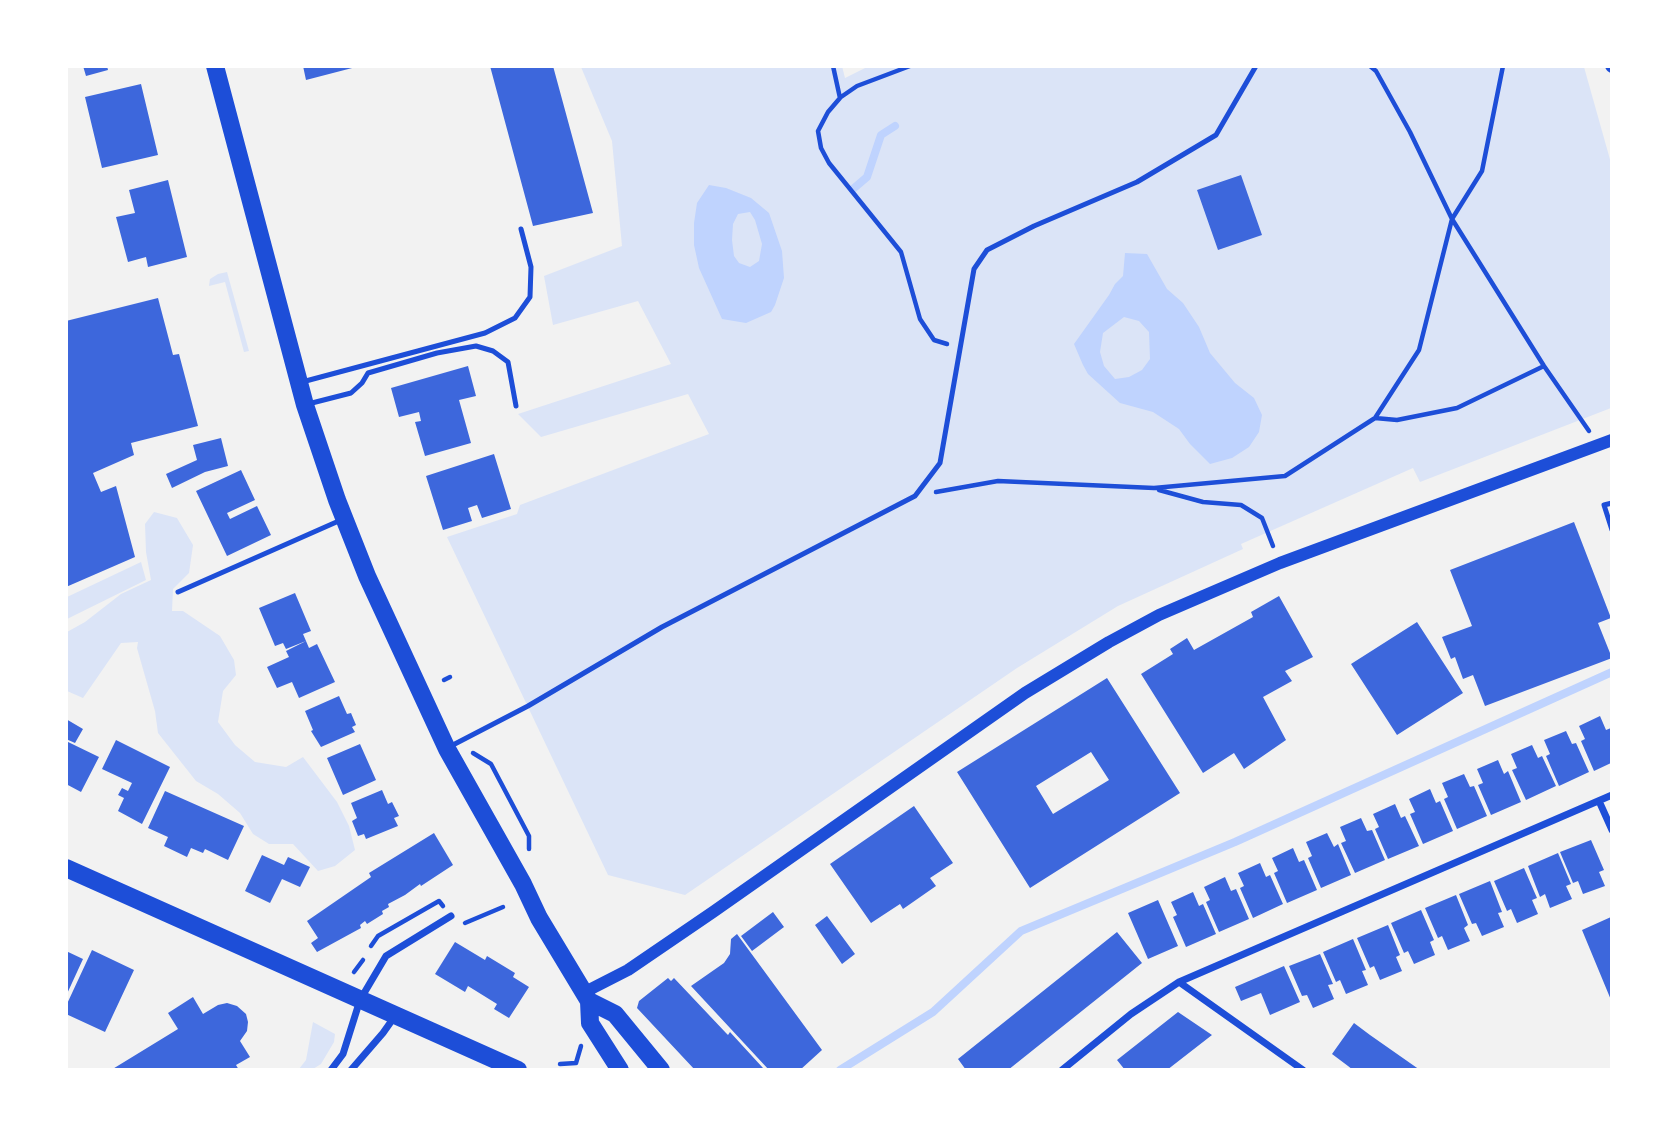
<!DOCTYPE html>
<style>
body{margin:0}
#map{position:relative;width:1678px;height:1136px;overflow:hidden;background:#f2f2f2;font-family:Overpass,sans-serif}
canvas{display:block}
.frame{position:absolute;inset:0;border:68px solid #fff;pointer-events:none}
</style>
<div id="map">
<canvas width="1678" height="1136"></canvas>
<div class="frame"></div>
</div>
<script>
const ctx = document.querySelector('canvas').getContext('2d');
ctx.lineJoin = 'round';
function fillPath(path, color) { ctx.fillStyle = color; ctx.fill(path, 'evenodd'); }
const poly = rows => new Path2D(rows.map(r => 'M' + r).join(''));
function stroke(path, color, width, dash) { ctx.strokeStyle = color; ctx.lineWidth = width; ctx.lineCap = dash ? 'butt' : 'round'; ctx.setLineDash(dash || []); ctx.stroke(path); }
const green = poly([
 [842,66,845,78,869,66,1584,67,1611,163,1611,408,1420,482,1413,468,1241,544,1243,549,1118,606,1017,668,685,895,608,875,447,537,517,514,520,505,709,434,688,394,541,437,518,414,671,364,638,301,553,325,544,276,622,246,612,141,581,67],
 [227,272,249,351,244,352,225,282,209,286,210,279,218,274],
 [154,512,177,518,193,545,189,573,173,589,172,611,183,611,220,636,234,660,236,675,223,691,218,722,235,745,255,762,286,767,303,757,337,802,349,826,355,850,335,866,318,871,293,844,269,844,253,834,240,813,218,794,196,781,158,733,155,711,137,648,138,642,121,643,83,698,67,691,67,632,85,622,121,594,151,580,146,552,145,524],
 [141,562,146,580,67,619,67,597],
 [313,1022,335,1034,334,1042,321,1064,313,1069,299,1069,306,1060]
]);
const water = poly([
 [709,185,726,188,751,198,769,213,782,251,784,278,775,305,771,312,746,323,722,319,699,268,694,245,694,223,697,203],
 [750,212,755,220,762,244,759,261,750,267,739,263,734,256,732,240,733,224,738,214],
 [1125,253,1147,254,1167,289,1183,303,1199,327,1210,353,1235,383,1254,398,1262,415,1259,432,1249,447,1232,458,1210,464,1190,444,1179,429,1153,412,1120,403,1088,374,1083,365,1074,344,1109,295,1115,284,1123,276],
 [1124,317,1139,321,1149,332,1150,359,1142,370,1129,377,1115,379,1104,366,1100,352,1103,333]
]);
const stream = poly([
 [853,189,867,177,881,135,895,126],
 [840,1070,933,1012,1021,931,1235,842,1612,672]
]);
const building = poly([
 [83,66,107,66,108,70,86,76],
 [303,66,356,66,356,67,306,80],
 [490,66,553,66,593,213,533,226],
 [141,84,158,155,102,168,85,97],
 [1241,175,1262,235,1218,250,1197,190],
 [168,180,187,257,148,267,146,257,128,262,116,217,135,213,129,190],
 [158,298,173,355,179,354,198,426,131,443,134,455,93,473,101,492,116,486,135,557,66,587,66,321],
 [468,366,476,396,459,400,471,443,425,456,415,422,421,421,419,412,399,417,391,388],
 [221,438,228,466,205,472,172,488,166,474,197,460,193,445],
 [494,454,511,509,482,518,477,505,468,508,472,521,443,530,426,476],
 [241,470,255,500,227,513,230,519,257,506,271,535,227,556,196,491],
 [1574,522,1611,618,1598,623,1612,658,1485,706,1473,675,1463,679,1455,657,1451,659,1442,637,1472,626,1450,570],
 [295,593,311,631,303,634,306,641,286,649,283,643,275,646,259,608],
 [1279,596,1313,657,1285,671,1292,681,1263,697,1286,740,1244,769,1234,753,1203,773,1141,674,1173,654,1170,649,1187,638,1194,650,1253,617,1251,612],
 [1417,622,1463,693,1397,735,1351,664],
 [306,641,309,648,317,644,335,682,299,698,292,682,277,688,267,667,289,657,286,651],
 [1107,678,1180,793,1030,888,957,772],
 [1091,752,1109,780,1053,814,1036,786],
 [339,696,347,714,351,713,356,725,352,727,355,732,321,747,311,731,313,730,305,711],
 [1600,716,1606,730,1611,728,1611,763,1594,771,1581,741,1585,739,1579,726],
 [66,719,83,729,75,743,66,739],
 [1566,731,1572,744,1576,743,1589,772,1559,786,1546,756,1550,754,1544,740],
 [116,740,170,767,142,824,118,811,124,798,118,795,122,788,128,791,132,783,102,769],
 [66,741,99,757,81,792,66,784],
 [360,744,376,780,343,795,327,758],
 [1532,745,1538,758,1542,756,1556,786,1526,800,1512,770,1517,768,1511,754],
 [1498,760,1504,774,1508,771,1521,802,1491,815,1478,785,1483,783,1477,769],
 [1464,774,1470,787,1474,786,1487,816,1457,829,1444,799,1448,797,1442,783],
 [1430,789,1436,803,1440,801,1453,831,1423,844,1410,814,1415,812,1409,799],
 [382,790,388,804,392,802,399,816,394,818,398,826,366,839,364,834,358,836,352,821,357,818,351,803],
 [165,791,244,826,228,860,205,849,203,853,191,848,187,857,164,846,168,837,148,828],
 [1395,804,1401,818,1405,816,1419,846,1388,859,1375,829,1379,827,1373,814],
 [914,806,953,863,930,878,936,886,903,909,900,904,871,923,830,864],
 [1361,818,1367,831,1372,830,1385,860,1355,873,1341,843,1346,841,1340,827],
 [434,833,453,865,421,886,420,884,405,895,388,904,389,907,382,911,383,914,367,924,365,921,360,925,361,928,317,952,311,943,318,938,307,921,371,877,369,873],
 [1327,833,1334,847,1338,844,1351,875,1321,888,1308,858,1312,856,1306,842],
 [1591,840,1604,870,1599,872,1605,886,1583,894,1578,881,1573,883,1560,852],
 [1293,848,1299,862,1304,860,1317,890,1287,903,1274,873,1278,871,1272,858],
 [1558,853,1571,884,1566,886,1572,899,1550,908,1545,894,1540,897,1528,866],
 [262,855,284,865,288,857,310,867,300,887,282,879,270,903,245,891],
 [1260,863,1266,877,1270,875,1283,904,1253,918,1240,888,1244,886,1238,873],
 [1524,868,1537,898,1532,900,1538,914,1517,923,1511,909,1507,911,1494,881],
 [1225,877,1231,891,1236,889,1249,919,1219,932,1206,902,1210,900,1204,887],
 [1490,881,1502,912,1498,913,1504,927,1482,936,1476,923,1472,924,1459,894],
 [1193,892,1199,906,1203,904,1216,934,1186,947,1173,917,1177,915,1171,902],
 [1456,895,1468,925,1464,928,1470,941,1448,950,1442,936,1438,938,1425,908],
 [1158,900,1178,946,1148,959,1128,913],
 [1421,910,1434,940,1430,942,1435,955,1414,964,1408,951,1404,953,1391,923],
 [773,912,784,927,752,951,741,936],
 [827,916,855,954,842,964,815,925],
 [1611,917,1611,1000,1582,930],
 [1388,925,1400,955,1396,957,1402,971,1380,980,1374,966,1370,968,1357,938],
 [1117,932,1142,963,1008,1070,966,1070,958,1059],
 [737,934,822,1050,800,1070,769,1070,691,986,724,963,730,954,731,939],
 [1353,939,1366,970,1362,971,1368,985,1346,994,1340,980,1336,982,1323,952],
 [455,942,485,960,487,956,515,973,513,977,529,987,509,1018,494,1009,497,1004,468,986,465,992,435,974],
 [92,950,134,970,105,1032,66,1014,66,1006],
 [66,951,83,959,66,996],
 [1320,954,1333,984,1328,985,1334,999,1313,1008,1307,995,1302,996,1289,966],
 [1284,966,1300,1002,1270,1015,1261,993,1241,1001,1235,987],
 [668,978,671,981,674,978,726,1033,728,1035,730,1032,763,1068,695,1070,637,1008,639,1001],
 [193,997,203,1014,218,1005,227,1003,237,1006,246,1014,248,1022,247,1031,240,1041,250,1057,236,1065,239,1070,111,1070,178,1029,168,1013],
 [1178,1012,1212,1035,1167,1070,1125,1070,1117,1060],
 [1354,1023,1370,1035,1420,1070,1353,1070,1348,1066,1332,1054]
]);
const path = poly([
 [833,66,840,98,828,112,818,131,821,148,829,163,901,252,920,319,934,340,947,344],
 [1370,66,1376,71,1410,132,1452,219,1544,366,1589,431],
 [841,97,857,86,910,66],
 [1375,418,1397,420,1457,408,1544,366],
 [1159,490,1203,502,1241,505,1262,518,1273,546],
 [936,492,998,481,1154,488,1285,476,1375,418,1419,350,1452,219,1482,171,1503,66],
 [444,680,450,677],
 [473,753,491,764,529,836,529,849],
 [465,923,503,907],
 [371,946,378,936,439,901,443,906],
 [354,972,363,960],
 [560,1064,576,1063,581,1046]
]);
const service = poly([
 [302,382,485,333,515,318,530,297,531,267,521,229],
 [308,404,351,393,362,383,368,373,437,353,476,346,493,351,508,362,516,406],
 [1612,503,1604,505,1612,530],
 [178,592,341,520],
 [449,747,528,706,662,627,915,496,940,463,974,269,987,250,1034,226,1137,182,1216,135,1256,66]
]);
const minor = poly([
 [1599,801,1612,830],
 [1179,982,1303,1070],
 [331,1070,343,1054,360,1000,386,956,451,916],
 [351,1070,383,1033,395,1016],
 [1062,1070,1131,1014,1179,982,1612,795]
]);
const tertiary = poly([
 [1611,66,1612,67],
 [583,993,628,970,713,912,1025,693,1109,642,1159,615,1280,563,1612,440]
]);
const primary = poly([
 [215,66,305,405,337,500,367,576,447,749,523,884,539,918,589,1001,615,1014,661,1070],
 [66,868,518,1070],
 [589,1001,590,1023,620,1070]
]);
fillPath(green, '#dbe4f7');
fillPath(water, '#bfd3fe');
stroke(stream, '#bfd3fe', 8);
fillPath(building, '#3d67dc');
stroke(path, '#1d4ed8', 4.5);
stroke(service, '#1d4ed8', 5);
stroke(minor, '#1d4ed8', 7);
stroke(tertiary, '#1d4ed8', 12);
stroke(primary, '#1d4ed8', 18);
</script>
